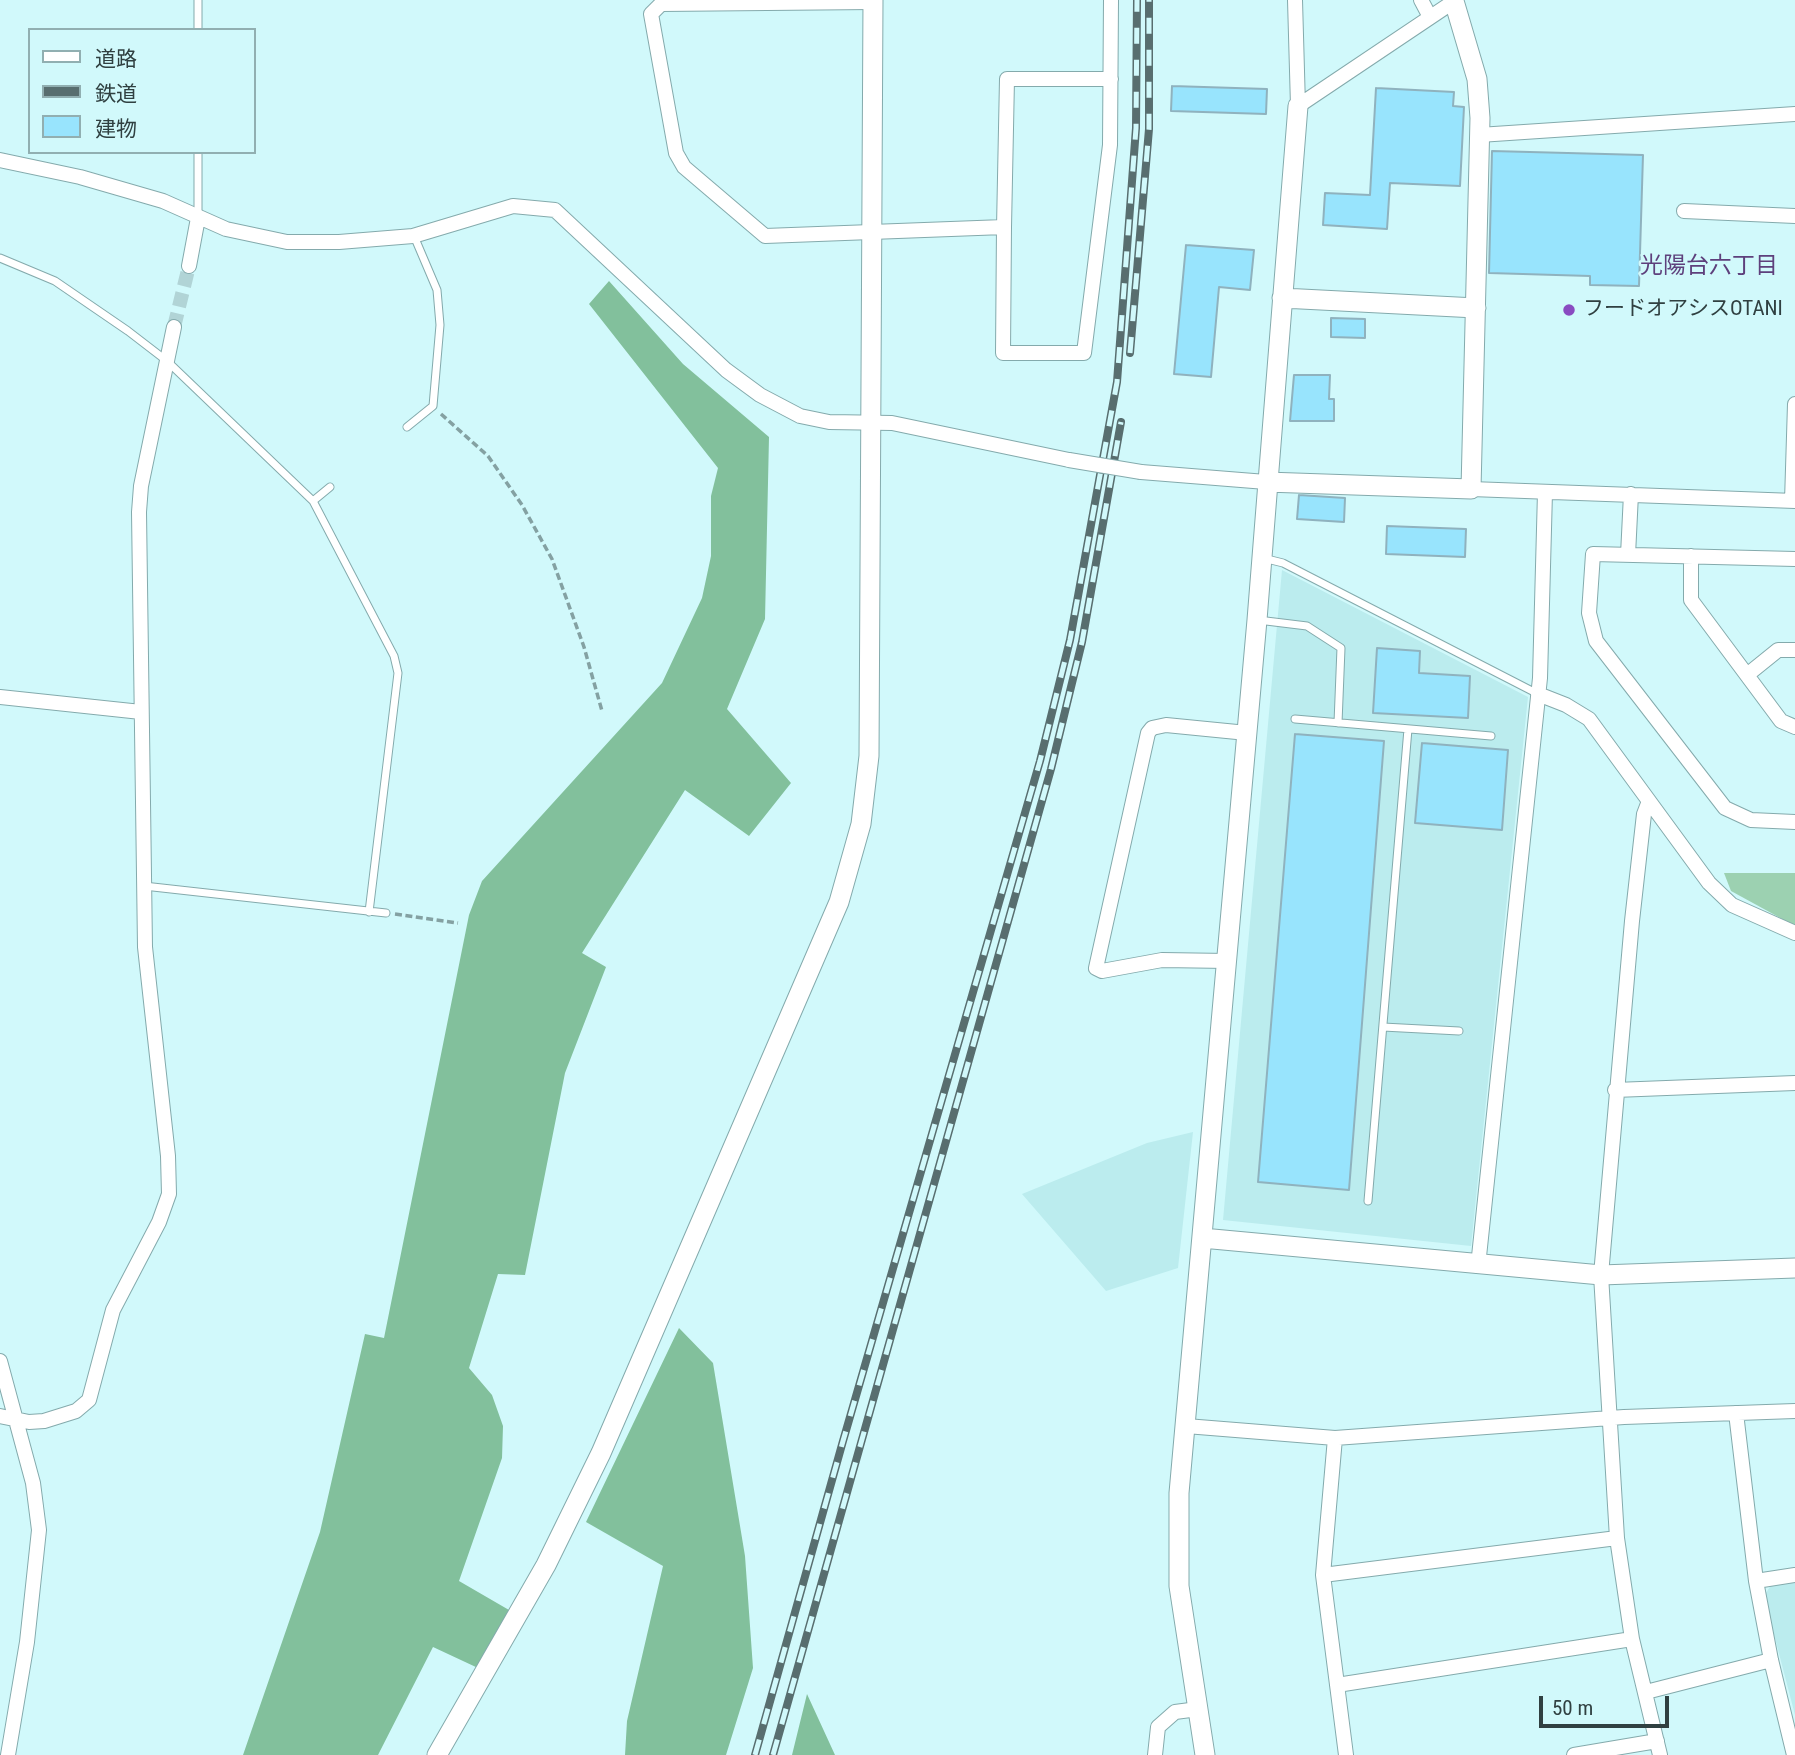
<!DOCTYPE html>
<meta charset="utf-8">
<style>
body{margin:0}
#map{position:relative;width:1795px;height:1755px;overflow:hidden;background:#d1f9fb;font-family:"Roboto Condensed","Noto Sans JP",sans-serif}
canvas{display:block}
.legend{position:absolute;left:28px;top:28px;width:228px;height:126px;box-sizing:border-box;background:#d1f9fb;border:2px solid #91afb1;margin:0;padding:9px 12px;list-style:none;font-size:21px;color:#304041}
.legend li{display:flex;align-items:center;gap:14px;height:35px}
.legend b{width:35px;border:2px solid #91afb1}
.scale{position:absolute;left:1539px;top:1696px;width:130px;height:32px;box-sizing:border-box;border:4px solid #304041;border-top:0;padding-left:9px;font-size:21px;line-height:24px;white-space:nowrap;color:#304041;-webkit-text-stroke:5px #d1f9fb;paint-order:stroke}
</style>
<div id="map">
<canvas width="1795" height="1755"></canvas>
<ul class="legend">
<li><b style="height:9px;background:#fff"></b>道路</li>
<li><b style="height:9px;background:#586e6f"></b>鉄道</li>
<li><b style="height:19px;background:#98e4fd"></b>建物</li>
</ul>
<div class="scale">50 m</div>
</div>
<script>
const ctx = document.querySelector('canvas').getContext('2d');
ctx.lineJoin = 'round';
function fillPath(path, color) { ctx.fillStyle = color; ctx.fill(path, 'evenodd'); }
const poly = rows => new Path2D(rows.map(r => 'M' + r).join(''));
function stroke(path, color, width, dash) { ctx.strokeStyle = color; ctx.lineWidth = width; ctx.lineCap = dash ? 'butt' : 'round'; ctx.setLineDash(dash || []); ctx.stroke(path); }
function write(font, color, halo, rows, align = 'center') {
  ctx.font = font + ' "Roboto Condensed","Noto Sans JP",sans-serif'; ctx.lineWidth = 5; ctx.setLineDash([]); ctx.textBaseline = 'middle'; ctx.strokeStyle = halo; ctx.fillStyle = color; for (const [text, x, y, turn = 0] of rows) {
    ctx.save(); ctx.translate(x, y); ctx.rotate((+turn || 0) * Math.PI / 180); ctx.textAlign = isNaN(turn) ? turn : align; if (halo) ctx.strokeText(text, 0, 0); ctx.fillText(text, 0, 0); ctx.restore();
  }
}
const built = poly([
 [1282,570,1528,697,1471,1246,1223,1220],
 [1193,1132,1178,1268,1106,1291,1022,1194,1147,1143],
 [1795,1582,1795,1715,1764,1596,1771,1585]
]);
const green = poly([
 [1724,873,1795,873,1795,926,1731,891]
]);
const forest = poly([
 [609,281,683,364,769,437,765,619,727,709,791,783,749,836,685,790,582,953,606,967,565,1073,525,1275,498,1274,469,1368,492,1395,503,1426,502,1458,459,1581,509,1610,478,1668,433,1647,378,1755,243,1755,320,1532,365,1334,384,1338,469,915,482,881,662,683,702,598,711,556,711,496,718,468,589,304],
 [679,1328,713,1363,745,1556,753,1668,726,1755,625,1755,627,1721,663,1566,586,1522],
 [807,1694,835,1755,792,1755]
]);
const building = poly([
 [1172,86,1267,89,1266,114,1171,111,1172,86],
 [1376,88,1454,92,1453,106,1464,107,1460,186,1390,183,1387,229,1323,225,1325,193,1370,195,1376,88],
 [1492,151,1643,155,1639,286,1590,285,1590,276,1489,273,1492,151],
 [1186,245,1254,250,1250,290,1219,287,1211,377,1174,374,1186,245],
 [1331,318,1365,319,1365,338,1331,337,1331,318],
 [1294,375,1330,375,1329,399,1334,399,1334,421,1290,421,1294,375],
 [1299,495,1345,498,1344,522,1297,519,1299,495],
 [1387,526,1466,529,1465,557,1386,554,1387,526],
 [1377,648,1420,651,1419,673,1470,676,1468,718,1373,713,1377,648],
 [1295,734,1384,741,1349,1190,1258,1182,1295,734],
 [1422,743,1508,750,1502,830,1415,823,1422,743]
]);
const minorTunnel = poly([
 [174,327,189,266]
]);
const path = poly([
 [441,414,488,456,522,505,552,559,584,647,602,711],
 [395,914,458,923]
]);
const service = poly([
 [198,0,198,30],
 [198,152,198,218],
 [0,258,55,281,128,331,167,361,313,501,394,656,398,673,369,912],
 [407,427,433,406,440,325,437,290,414,236],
 [313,501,330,487],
 [1263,558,1283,563,1538,694],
 [1258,620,1307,626,1341,648,1338,723],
 [1295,719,1491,736],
 [144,886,386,913],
 [1383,1027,1459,1031],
 [1368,1201,1408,729]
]);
const minor = poly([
 [1295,0,1298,106],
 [1421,0,1430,17],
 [873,2,661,4,651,14,676,153,684,167,765,236,1004,227,1003,353,1084,353,1110,145,1111,0],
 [1298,106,1456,0],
 [1479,135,1795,114],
 [0,160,80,177,163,201,226,229,287,242,339,242,413,236,513,206,555,210,726,370,760,395,800,416,829,422,892,423,1069,460],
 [1684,211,1795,216],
 [1004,227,1007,79,1111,79],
 [189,266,198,218],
 [1141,472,1266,482],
 [1471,489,1795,501],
 [1792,501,1795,404],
 [1628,555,1631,494],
 [1691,556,1691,600,1781,721,1795,727],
 [1795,559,1593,554,1589,613,1596,641,1725,808,1751,820,1795,822],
 [1747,675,1778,650,1795,650],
 [1538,694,1566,705,1589,719,1709,883,1732,905,1795,933],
 [0,697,141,712],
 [1649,801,1644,814,1632,921,1601,1275,1617,1538,1632,1639,1660,1755],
 [1228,961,1162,960,1102,971,1096,968,1148,733,1152,728,1166,725,1247,733],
 [1615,1090,1795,1083],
 [1478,1266,1540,678,1545,492],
 [0,1361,33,1483,39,1530,27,1642,8,1755],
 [1736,1413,1756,1581,1771,1660,1794,1755],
 [0,1416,29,1422,44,1421,76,1411,89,1400,113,1310,159,1222,169,1194,168,1156,145,947,139,512,141,486,174,327],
 [1186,1426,1335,1438,1624,1417,1795,1411],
 [1335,1438,1323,1575,1346,1755],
 [1323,1575,1617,1538],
 [1756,1581,1795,1575],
 [1337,1685,1632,1639],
 [1646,1692,1771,1660],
 [1155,1755,1158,1727,1175,1712,1198,1709],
 [1574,1755,1657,1741]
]);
const tertiary = poly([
 [1282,298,1476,308],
 [1266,482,1471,489,1480,118,1477,79,1454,1],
 [1202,1238,1601,1275,1795,1268],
 [437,1755,546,1565,601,1453,839,902,861,824,869,756,873,0],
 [1205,1755,1179,1586,1179,1493,1257,620,1298,106]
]);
const rail = poly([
 [1130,353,1149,129,1149,0],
 [755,1755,843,1441,1040,761,1070,640,1117,382,1136,128,1137,0],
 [773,1755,1051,769,1082,642,1121,422]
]);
const minorBridge = poly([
 [1069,460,1141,472]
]);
const markers = [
 [1569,310,7,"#894bc1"]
];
const poiNames = [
 ["フードオアシスOTANI",1583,310]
];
const neighbourhoodNames = [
 ["光陽台六丁目",1709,267]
];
fillPath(built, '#bbecee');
fillPath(green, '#9cd1b1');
fillPath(forest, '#82c09c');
fillPath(building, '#98e4fd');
stroke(building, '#8fb2be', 2);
stroke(minorTunnel, '#b1d4d6', 14, [14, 7]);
stroke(service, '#84aaac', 9);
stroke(minor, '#84aaac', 16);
stroke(tertiary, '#84aaac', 21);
stroke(path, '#84a1a2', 3.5, [7, 3.5]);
stroke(service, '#fff', 7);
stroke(minor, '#fff', 14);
stroke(tertiary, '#fff', 19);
stroke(rail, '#586e6f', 8);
stroke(rail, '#d1f9fb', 5, [16]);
stroke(minorBridge, '#84aaac', 16, []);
stroke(minorBridge, '#fff', 14);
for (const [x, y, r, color] of markers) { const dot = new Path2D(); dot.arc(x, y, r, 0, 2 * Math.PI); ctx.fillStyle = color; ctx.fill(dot); stroke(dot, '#d1f9fb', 2.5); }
write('21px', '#304041', '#d1f9fb', poiNames, 'left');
write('23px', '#5e407c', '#d1f9fb', neighbourhoodNames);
</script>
